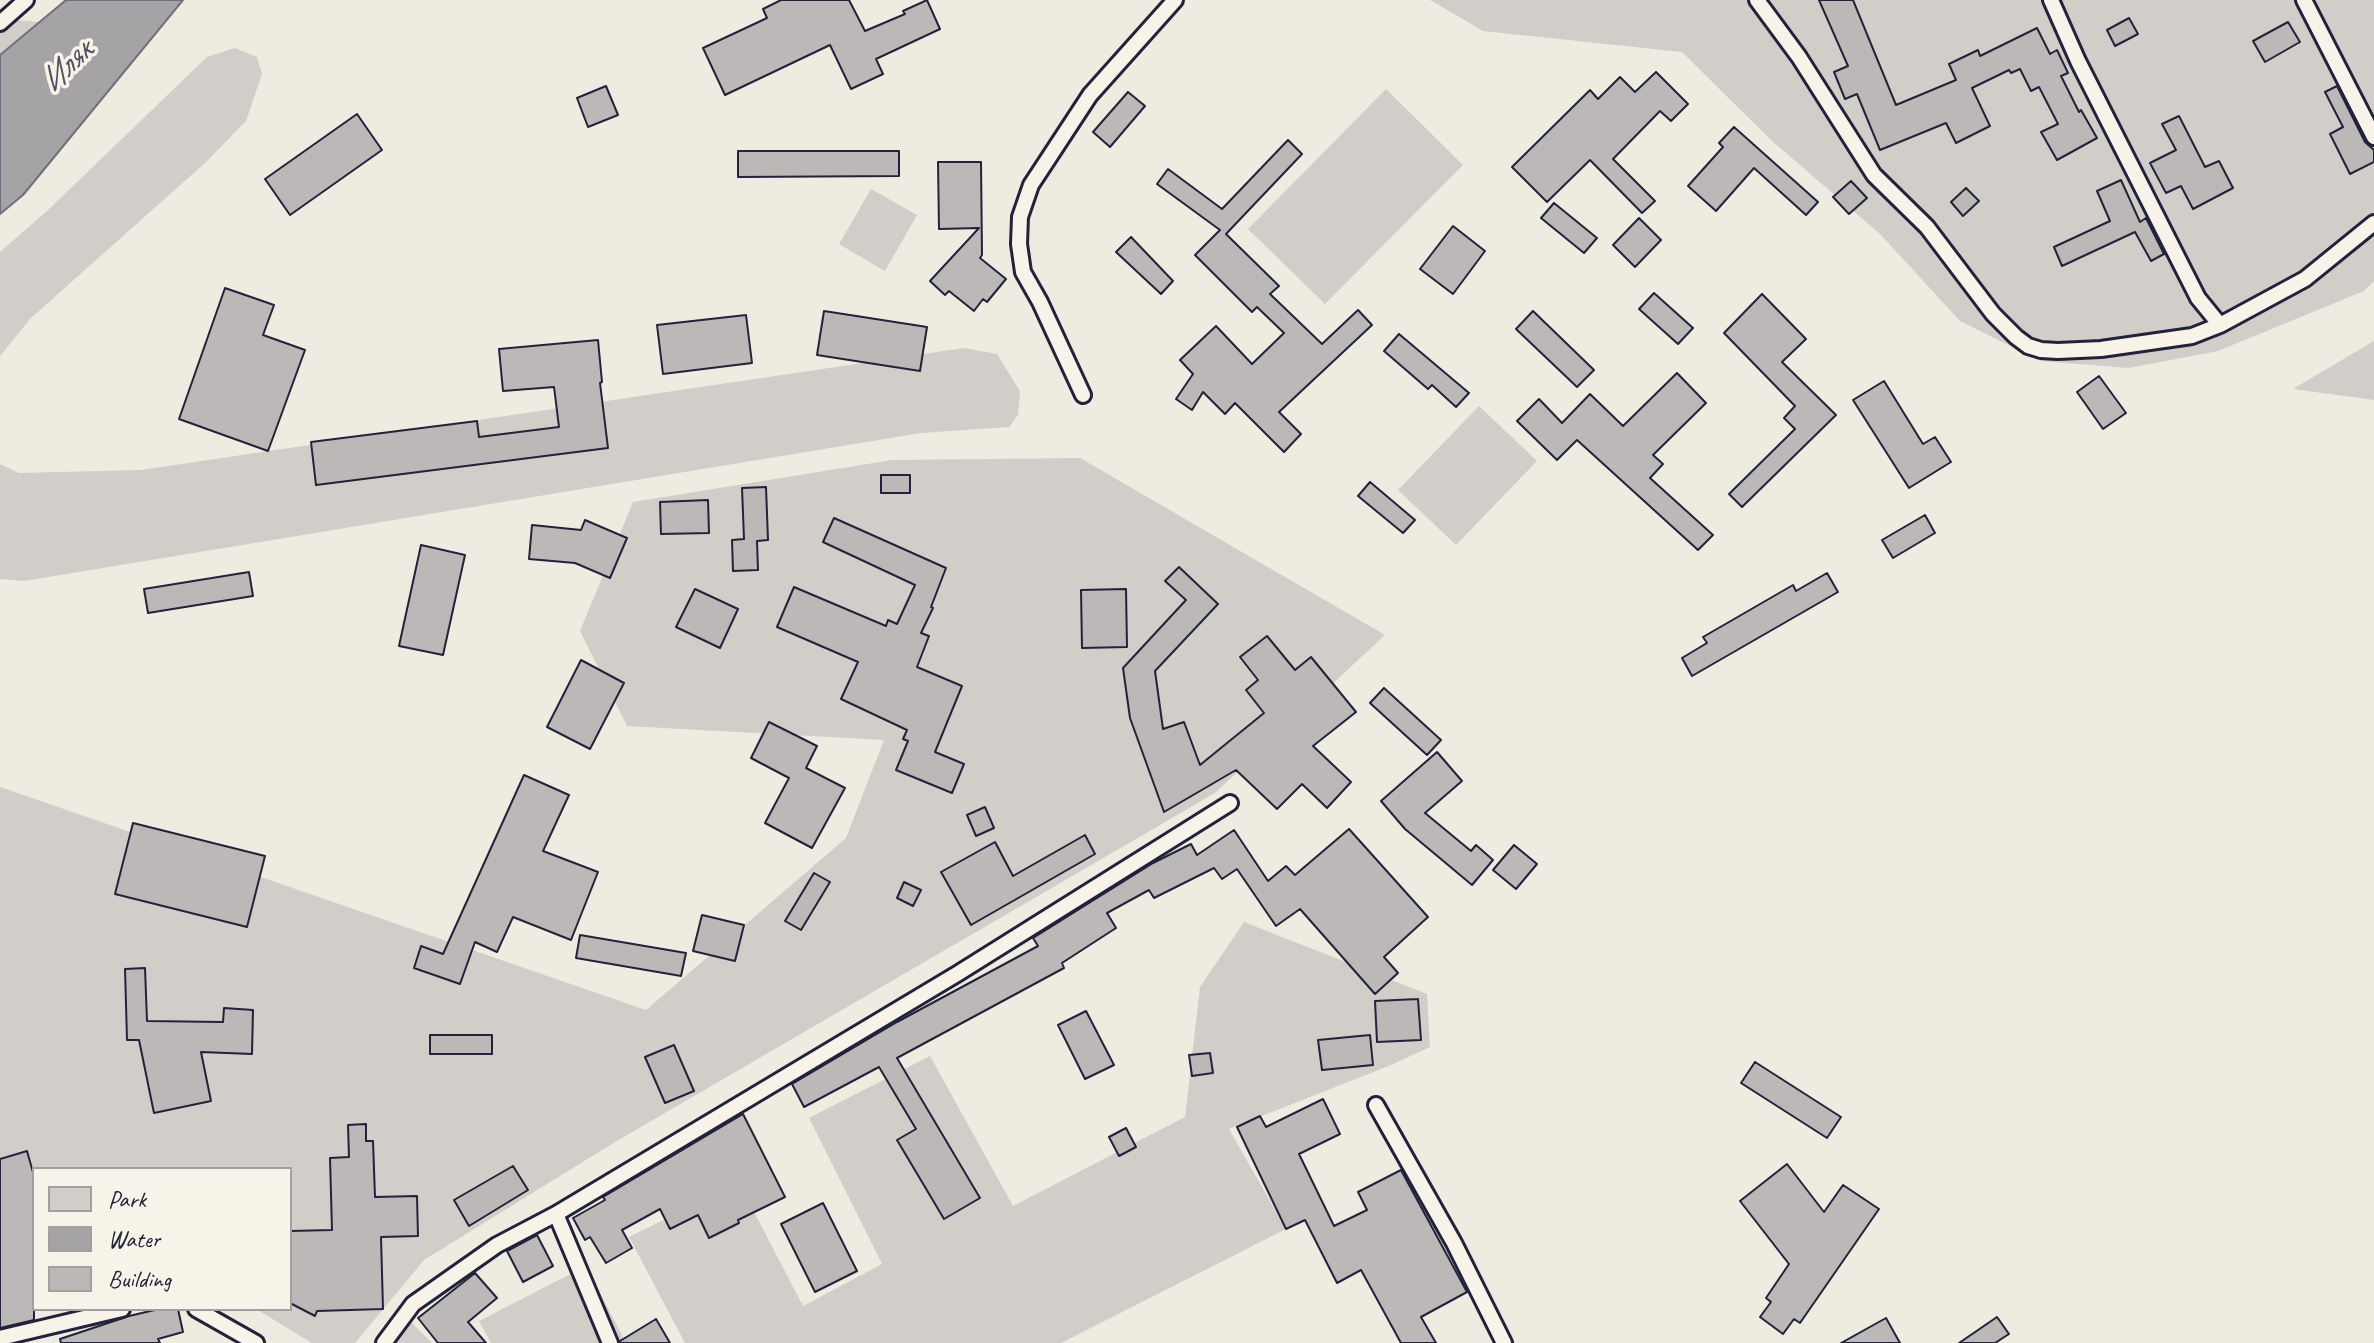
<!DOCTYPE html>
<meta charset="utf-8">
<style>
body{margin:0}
#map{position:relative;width:2374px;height:1343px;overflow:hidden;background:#eeebe1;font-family:Caveat,sans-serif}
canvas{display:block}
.legend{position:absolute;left:32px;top:1167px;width:260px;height:144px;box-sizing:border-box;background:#f7f3e8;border:2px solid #a29fa3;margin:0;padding:10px 14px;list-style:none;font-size:24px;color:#22223b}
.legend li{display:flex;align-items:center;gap:16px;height:40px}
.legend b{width:40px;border:2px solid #a29fa3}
</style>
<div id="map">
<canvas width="2374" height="1343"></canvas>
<ul class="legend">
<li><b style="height:22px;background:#d1cdc9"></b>Park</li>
<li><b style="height:22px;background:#a6a3a6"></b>Water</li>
<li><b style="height:22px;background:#bbb8b7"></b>Building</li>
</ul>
</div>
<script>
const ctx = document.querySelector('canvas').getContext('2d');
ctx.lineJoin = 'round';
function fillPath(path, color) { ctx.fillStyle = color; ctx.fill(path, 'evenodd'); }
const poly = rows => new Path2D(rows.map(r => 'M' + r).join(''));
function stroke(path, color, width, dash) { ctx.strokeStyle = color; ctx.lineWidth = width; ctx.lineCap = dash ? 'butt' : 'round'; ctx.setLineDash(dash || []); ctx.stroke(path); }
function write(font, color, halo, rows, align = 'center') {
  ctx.font = font + ' Caveat,sans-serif'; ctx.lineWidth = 7; ctx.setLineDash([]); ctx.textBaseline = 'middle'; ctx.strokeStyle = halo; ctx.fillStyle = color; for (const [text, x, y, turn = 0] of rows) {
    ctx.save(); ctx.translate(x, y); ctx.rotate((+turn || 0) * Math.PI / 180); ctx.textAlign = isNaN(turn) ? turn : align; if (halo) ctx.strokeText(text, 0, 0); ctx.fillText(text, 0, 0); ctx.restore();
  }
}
const green = poly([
 [1430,0,2374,0,2374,281,2364,291,2218,351,2129,368,2040,361,1960,321,1880,234,1771,140,1682,52,1483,31],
 [0,19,40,22,0,55],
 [235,48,257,57,262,74,246,121,206,162,30,319,0,356,0,252,47,211,207,57],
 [1386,89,1463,165,1325,304,1248,229],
 [871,189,917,215,885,271,839,244],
 [2374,341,2374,400,2293,389],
 [964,348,997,354,1020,391,1018,415,1009,427,921,433,24,581,0,579,0,464,19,473,141,470],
 [1479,406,1537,461,1456,545,1398,490],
 [1080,458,1385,635,1215,793,615,1142,424,1260,355,1343,312,1343,256,1309,290,1309,290,1169,34,1169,34,1268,0,1278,0,787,646,1010,846,838,884,740,627,726,580,631,633,502,892,460],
 [1244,922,1427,994,1430,1047,1391,1065,1229,1129,1286,1229,1061,1343,685,1343,629,1237,739,1183,803,1306,882,1264,809,1118,930,1056,1013,1206,1185,1117,1200,987],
 [586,1266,626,1343,491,1343,479,1321],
 [411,1322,432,1343,390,1343]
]);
const water = poly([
 [66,0,183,0,23,195,0,214,0,55,66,0]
]);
const building = poly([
 [781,0,849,0,865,31,905,14,903,11,927,0,940,29,876,59,883,74,851,89,830,45,725,95,703,48,767,18,763,9,781,0],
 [1819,0,1853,0,1896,105,1956,80,1949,64,1978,50,1980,56,2037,28,2050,54,2057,50,2068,73,2061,76,2079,112,2081,110,2097,138,2057,160,2041,132,2058,124,2039,87,2031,91,2020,69,2011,73,2009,70,1972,88,1990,126,1956,143,1946,123,1880,150,1857,94,1845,99,1834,72,1848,66,1819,0],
 [2129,18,2138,34,2115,46,2107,30,2129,18],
 [2288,22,2300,42,2265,62,2253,41,2288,22],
 [1656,72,1688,104,1671,121,1660,111,1613,159,1655,201,1642,213,1590,160,1547,202,1512,167,1590,90,1598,99,1620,77,1635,92,1656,72],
 [606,86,618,115,588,127,577,98,606,86],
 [2337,86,2365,142,2374,150,2374,162,2350,174,2330,134,2343,127,2325,92,2337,86],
 [1128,92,1145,106,1110,147,1093,132,1128,92],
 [357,114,382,150,290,215,265,179,357,114],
 [2179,116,2205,167,2219,161,2233,188,2193,209,2181,186,2166,193,2150,163,2176,150,2162,124,2179,116],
 [1734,127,1818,202,1806,215,1754,168,1716,211,1688,186,1723,147,1719,143,1734,127],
 [1288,140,1302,154,1226,234,1279,286,1270,294,1322,344,1358,310,1372,325,1279,412,1301,434,1284,452,1235,403,1225,414,1203,392,1192,410,1176,399,1193,374,1180,360,1216,326,1252,364,1284,333,1257,307,1252,312,1195,255,1220,230,1157,184,1168,169,1222,209,1288,140],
 [738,151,899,151,899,176,738,177,738,151],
 [938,162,981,162,982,255,980,258,1006,279,987,302,983,299,974,311,949,291,945,295,930,281,979,228,939,229,938,162],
 [2121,180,2140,222,2146,218,2164,254,2151,261,2135,232,2062,266,2054,247,2110,221,2097,191,2121,180],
 [1851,181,1867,198,1849,214,1833,197,1851,181],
 [1966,188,1979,201,1963,216,1951,202,1966,188],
 [1554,203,1597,238,1584,253,1541,218,1554,203],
 [1639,218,1661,240,1635,267,1613,245,1639,218],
 [1453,226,1485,251,1453,294,1420,269,1453,226],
 [1131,237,1173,281,1161,294,1116,252,1131,237],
 [225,288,274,305,263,335,305,350,268,451,179,419,225,288],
 [1654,293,1693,328,1678,344,1639,309,1654,293],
 [1762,294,1806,339,1782,362,1836,415,1742,507,1729,494,1795,429,1784,418,1795,406,1724,333,1762,294],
 [824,311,927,327,920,371,817,355,824,311],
 [1533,311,1594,370,1577,387,1516,329,1533,311],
 [746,315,752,363,663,374,657,325,746,315],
 [1399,334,1469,393,1456,407,1432,385,1428,389,1384,351,1399,334],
 [598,340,602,382,600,383,608,448,316,485,311,442,477,421,479,437,559,427,554,387,503,391,499,349,598,340],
 [1677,373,1706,403,1653,455,1663,464,1650,478,1713,535,1698,550,1577,440,1557,460,1517,421,1539,399,1562,423,1590,394,1623,426,1677,373],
 [2099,376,2126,413,2103,429,2077,392,2099,376],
 [1884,381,1923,444,1935,437,1951,462,1909,488,1853,400,1884,381],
 [881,475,910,475,910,493,881,493,881,475],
 [1370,482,1415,520,1403,533,1358,496,1370,482],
 [766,487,768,540,757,541,758,570,733,571,732,540,744,539,742,488,766,487],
 [708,500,709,533,661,534,660,502,708,500],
 [1925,515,1935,533,1893,558,1882,540,1925,515],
 [834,518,946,568,931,607,933,608,921,633,929,636,917,667,962,686,935,752,964,764,952,793,896,770,908,741,903,739,907,730,841,699,858,662,777,627,794,587,886,626,888,620,897,624,915,585,823,542,834,518],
 [585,520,627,538,610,578,575,563,529,559,532,525,581,530,585,520],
 [421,545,465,555,443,655,399,646,421,545],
 [1179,567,1218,604,1155,671,1163,729,1184,722,1200,765,1264,713,1246,690,1258,680,1240,657,1267,636,1295,670,1311,657,1356,712,1313,746,1351,782,1327,808,1302,784,1277,809,1236,770,1164,812,1130,718,1123,668,1186,600,1165,581,1179,567],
 [249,572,253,596,148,613,144,589,249,572],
 [1827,573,1838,592,1692,676,1682,658,1707,643,1703,637,1793,585,1796,591,1827,573],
 [695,589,738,609,720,648,676,627,695,589],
 [1126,589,1127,647,1082,648,1081,590,1126,589],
 [581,660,624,683,590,749,547,727,581,660],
 [1384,688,1441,740,1427,755,1370,703,1384,688],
 [769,722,817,746,806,768,845,788,812,848,765,823,789,778,751,758,769,722],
 [1437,752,1462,781,1425,813,1471,851,1476,845,1493,860,1472,885,1405,829,1381,801,1437,752],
 [524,775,569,795,543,851,598,872,571,940,513,917,497,952,475,942,460,984,414,968,421,946,443,954,524,775],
 [985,807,994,828,976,836,967,815,985,807],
 [133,823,265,856,247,927,115,894,133,823],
 [1349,829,1428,917,1384,957,1398,973,1375,994,1300,909,1276,926,1237,869,1222,879,1214,868,1154,898,1149,890,1107,913,1116,928,1062,963,1064,968,897,1058,980,1198,944,1219,897,1140,916,1129,879,1067,804,1107,792,1084,897,1022,1038,946,1033,938,1153,863,1191,844,1197,855,1234,830,1268,881,1286,866,1295,875,1349,829],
 [1085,835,1095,854,971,925,941,872,995,842,1013,876,1085,835],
 [1514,845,1537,864,1516,889,1493,870,1514,845],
 [814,873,830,882,801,930,785,921,814,873],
 [904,882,921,890,913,906,897,898,904,882],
 [702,915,744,925,735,961,693,951,702,915],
 [580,935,686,953,681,976,576,958,580,935],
 [145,968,147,1021,223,1022,224,1008,253,1010,252,1054,201,1052,211,1101,154,1113,139,1040,127,1040,125,969,145,968],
 [1418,999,1421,1040,1377,1042,1375,1001,1418,999],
 [1086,1011,1114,1065,1085,1079,1058,1025,1086,1011],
 [430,1035,492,1035,492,1054,430,1054,430,1035],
 [1370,1035,1373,1065,1322,1070,1318,1040,1370,1035],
 [674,1045,694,1091,665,1103,645,1057,674,1045],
 [1210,1053,1213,1073,1192,1076,1189,1055,1210,1053],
 [1755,1062,1841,1117,1827,1138,1741,1083,1755,1062],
 [1323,1099,1340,1134,1299,1154,1334,1226,1367,1210,1358,1192,1401,1170,1467,1292,1421,1317,1436,1343,1401,1343,1361,1270,1337,1283,1305,1220,1286,1229,1237,1127,1260,1116,1266,1127,1323,1099],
 [743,1114,785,1197,738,1220,739,1223,709,1238,698,1215,670,1229,660,1209,622,1230,632,1248,606,1263,590,1237,585,1240,573,1218,605,1200,603,1197,743,1114],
 [366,1124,366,1141,373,1141,375,1197,417,1196,418,1236,381,1237,383,1309,317,1311,315,1316,290,1303,290,1231,332,1230,330,1158,349,1157,348,1125,366,1124],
 [1126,1128,1136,1147,1119,1156,1109,1137,1126,1128],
 [27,1151,34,1176,34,1320,0,1328,0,1159,27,1151],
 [1787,1164,1824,1212,1843,1185,1879,1209,1800,1323,1794,1319,1783,1334,1760,1317,1771,1302,1766,1298,1789,1264,1740,1201,1787,1164],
 [513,1166,528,1190,469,1226,454,1200,513,1166],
 [823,1203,857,1271,815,1292,781,1224,823,1203],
 [537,1235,553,1266,523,1282,507,1251,537,1235],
 [475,1273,497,1298,468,1322,486,1343,438,1343,418,1318,475,1273],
 [159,1309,178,1309,183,1332,158,1339,160,1343,61,1343,60,1339,129,1316,159,1309],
 [1997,1317,2009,1334,1995,1343,1959,1343,1997,1317],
 [1886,1318,1900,1343,1841,1343,1886,1318],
 [656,1319,670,1343,620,1343,620,1341,656,1319]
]);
const service = poly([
 [1757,0,1799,57,1874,175,1927,227,1993,314,2016,337,2028,346,2041,350,2058,351,2101,349,2192,336,2220,325],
 [2051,0,2078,61,2198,298,2220,325,2305,279,2374,223],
 [2304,0,2374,137],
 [0,23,26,0],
 [1083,395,1040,302,1023,272,1019,244,1020,217,1031,185,1090,95,1175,0],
 [1376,1105,1454,1243,1504,1343],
 [556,1214,610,1343],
 [196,1309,256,1343],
 [0,1338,122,1309],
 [384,1343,413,1304,497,1245,556,1214,957,974,1230,803]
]);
const waterNames = [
 ["Иляк",67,67,-45]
];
fillPath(green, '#d1cdc9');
fillPath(water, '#a6a3a6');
stroke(water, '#716f7b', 2);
fillPath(building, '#bbb8b7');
stroke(building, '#22223b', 2);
stroke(service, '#22223b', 20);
stroke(service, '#f7f3e8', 14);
write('italic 34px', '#504f60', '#f7f3e8', waterNames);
</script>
